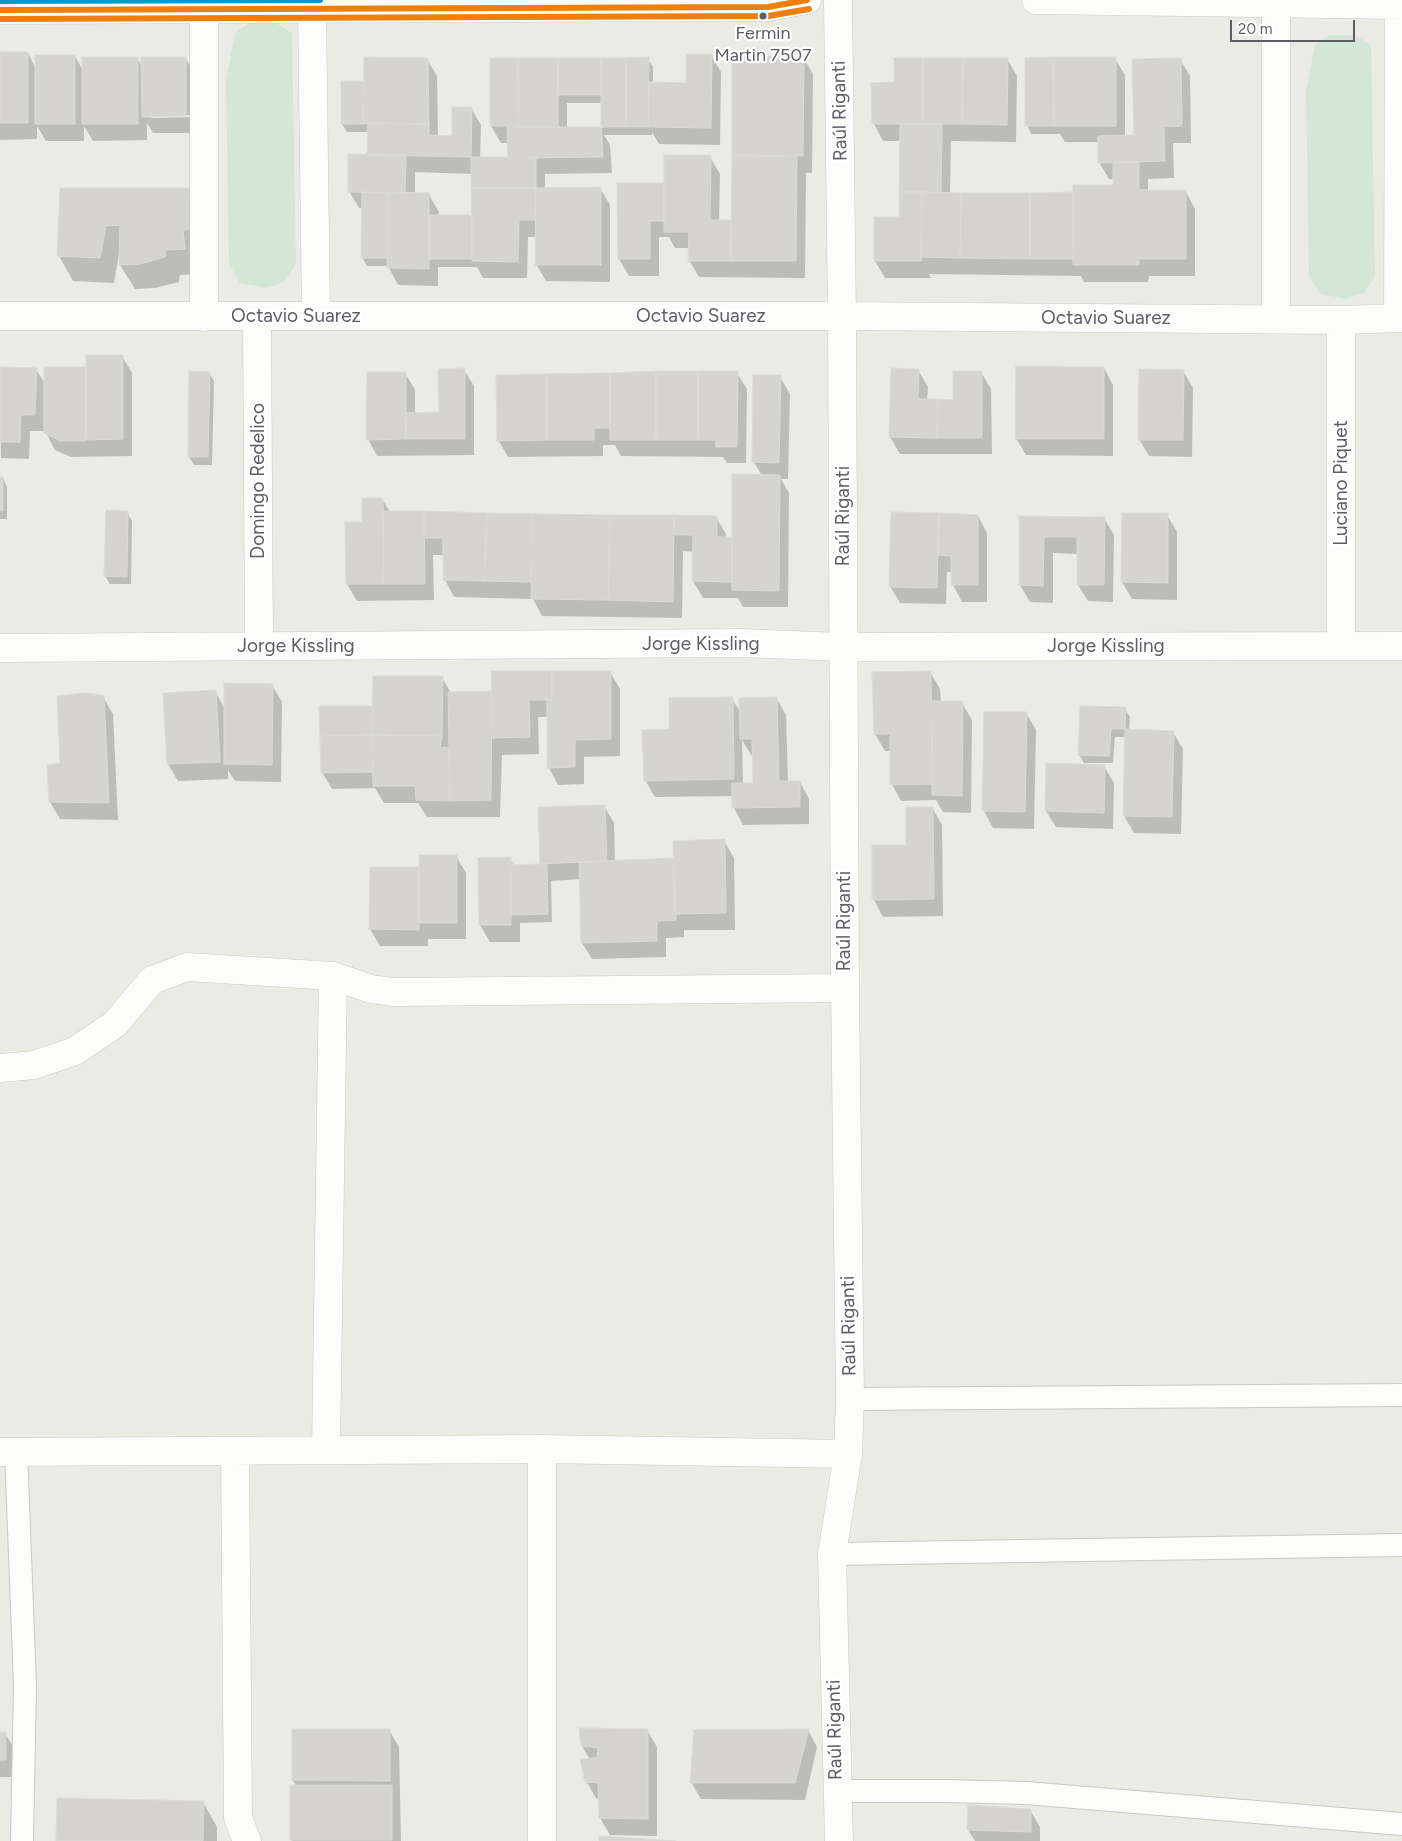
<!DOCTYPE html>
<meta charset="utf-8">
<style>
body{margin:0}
#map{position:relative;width:1402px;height:1841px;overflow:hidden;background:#ebebe6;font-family:Figtree,sans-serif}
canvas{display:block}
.scale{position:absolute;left:1230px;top:20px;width:125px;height:22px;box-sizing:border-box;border:2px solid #5c5e63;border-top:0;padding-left:6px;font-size:15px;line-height:18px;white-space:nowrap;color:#5c5e63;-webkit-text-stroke:4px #fff;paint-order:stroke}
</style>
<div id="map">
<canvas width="1402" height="1841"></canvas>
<div class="scale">20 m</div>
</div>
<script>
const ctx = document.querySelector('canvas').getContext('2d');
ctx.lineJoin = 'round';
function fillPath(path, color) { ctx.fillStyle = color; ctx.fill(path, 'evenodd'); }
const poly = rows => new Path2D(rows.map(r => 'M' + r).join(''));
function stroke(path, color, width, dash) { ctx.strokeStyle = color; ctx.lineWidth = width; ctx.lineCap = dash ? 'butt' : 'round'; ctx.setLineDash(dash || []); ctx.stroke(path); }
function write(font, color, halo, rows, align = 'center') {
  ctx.font = font + ' Figtree,sans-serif'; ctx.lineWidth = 4.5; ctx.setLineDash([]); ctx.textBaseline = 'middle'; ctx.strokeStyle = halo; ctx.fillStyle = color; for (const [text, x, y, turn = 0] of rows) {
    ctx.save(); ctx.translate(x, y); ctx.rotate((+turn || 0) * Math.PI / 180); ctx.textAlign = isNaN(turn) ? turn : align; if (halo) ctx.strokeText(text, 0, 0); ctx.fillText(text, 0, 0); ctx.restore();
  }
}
const green = poly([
 [249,23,276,23,292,33,296,264,284,282,267,288,240,283,229,264,226,80,235,33],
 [1329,35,1355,35,1371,45,1375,276,1364,293,1346,299,1320,294,1309,276,1306,91,1315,45]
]);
const shadow = poly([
 [28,53,36,69,75,56,83,71,137,58,143,68,186,59,195,75,195,133,153,133,147,123,147,140,93,141,84,126,84,141,46,141,37,126,37,139,0,140,0,54],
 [151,115,192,115,193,117,151,118],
 [711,55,721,72,720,145,659,144,652,132,652,135,604,135,610,145,612,173,545,174,545,189,600,188,610,205,610,282,546,281,536,264,536,237,528,237,527,278,483,278,477,267,438,267,438,286,398,285,388,266,367,266,362,257,363,208,359,208,349,191,368,156,369,132,347,132,342,124,343,82,365,82,427,59,437,76,438,137,454,137,471,108,481,125,480,159,509,159,509,143,501,143,491,126,491,59,648,59,653,67,653,84,687,84],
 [567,103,602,103,603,128,567,128],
 [415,172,473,174,473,216,438,217,439,212,429,195,415,194],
 [734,57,803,57,813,74,812,173,806,173,805,278,699,277,689,260,690,248,675,248,669,237,659,237,659,276,629,276,619,259,619,185,665,184,710,157,720,174,719,221,732,221],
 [1007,59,1017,76,1016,142,951,141,950,194,1075,194,1115,186,1115,179,1109,179,1099,162,1099,142,1065,142,1060,134,1031,134,1027,125,1115,59,1125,75,1125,137,1135,136,1180,59,1190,76,1191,143,1173,143,1174,178,1148,179,1148,191,1186,192,1195,209,1195,276,1149,276,1148,282,1084,282,1081,276,929,274,931,278,885,278,875,261,900,218,901,141,883,141,874,124,872,84,896,83],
 [61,189,188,189,203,214,198,274,180,275,179,282,155,288,135,289,120,265,121,254,119,254,114,283,73,281,59,256],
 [122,356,132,373,132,456,71,457,55,450,45,431,30,431,29,459,1,458,0,369,36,369,45,384],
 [1104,368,1113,385,1113,456,1026,455,1016,438],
 [464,370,474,386,474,455,377,456,368,439,405,373,415,390,415,414,440,414],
 [918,370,928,387,927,400,955,401,981,372,991,389,992,454,900,454,890,437],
 [1183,371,1193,388,1192,457,1149,456,1139,439],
 [209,373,214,381,212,465,194,465,189,457],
 [737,373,747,389,746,463,727,463,723,457,621,456,615,445,603,445,603,456,508,457,499,441],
 [780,377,790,394,788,479,781,479,789,493,788,607,743,607,738,598,703,598,693,581,694,552,683,551,682,618,542,616,533,599,454,597,445,580,445,555,433,555,434,600,357,601,347,584,364,524,382,499,390,512,716,517,726,534,726,538,733,538,762,476,754,462],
 [0,478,3,478,7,487,7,519,0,519],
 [127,512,132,521,131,584,110,584,105,576],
 [892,514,978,516,987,533,987,602,962,602,953,585,953,572,947,572,946,604,900,603,890,586],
 [1123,515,1167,515,1177,532,1177,600,1132,599,1122,582],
 [1020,517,1104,518,1114,535,1113,602,1088,601,1078,585,1078,554,1053,553,1053,603,1030,602,1020,585],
 [610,672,620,689,620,756,584,757,584,784,558,785,549,768,548,717,538,717,539,754,502,755,500,817,427,817,418,803,384,803,375,788,332,789,322,772,374,707,442,678,451,693,493,693],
 [930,672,940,689,941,702,962,703,972,720,971,813,943,812,936,800,901,801,892,784,891,751,885,751,875,734],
 [272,685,282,702,281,782,235,781,228,770,228,779,178,781,168,764,165,694,215,691,225,709],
 [103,697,113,714,118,820,60,819,50,802,61,764],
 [732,699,741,713,777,699,786,715,788,782,800,782,809,799,809,824,743,825,734,808,734,796,655,797,645,780,671,731],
 [742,740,751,755,754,755,754,784,743,784],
 [1125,709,1130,717,1129,731,1173,732,1183,749,1181,834,1134,833,1124,816,1126,737,1115,737,1113,763,1084,763,1079,755],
 [985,713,1026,713,1036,730,1034,829,993,828,984,811],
 [1104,766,1114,783,1113,829,1056,827,1046,811],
 [604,806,614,823,615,862,675,859,724,841,734,858,735,930,684,930,684,937,666,938,666,957,592,959,582,943,581,879,551,881,552,922,520,923,520,942,490,942,480,925,510,859,514,866,542,864,540,808],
 [933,809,942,825,943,916,883,917,874,900],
 [456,856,466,873,466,939,428,939,428,946,380,946,370,929,420,869],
 [294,1730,389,1730,399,1747,401,1841,292,1841,296,1786,293,1780],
 [647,1730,657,1747,657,1836,610,1835,600,1818,599,1799,596,1798,586,1781,590,1760,582,1746],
 [808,1730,817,1747,805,1800,701,1799,691,1782],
 [0,1733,5,1733,15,1750,15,1777,0,1777],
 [203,1802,217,1827,217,1841,57,1841],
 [1030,1810,1040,1827,1040,1841,975,1841,968,1830]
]);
const building = poly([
 [0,52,28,52,28,123,0,123,0,52],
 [686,54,712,54,711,128,648,127,649,82,686,83,686,54],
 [35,55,75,55,75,124,35,124,35,55],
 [732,56,804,56,803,156,732,155,732,56],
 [82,57,138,57,138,124,82,124,82,57],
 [141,57,186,57,186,116,142,117,141,57],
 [364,57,428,58,429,124,368,123,363,124,364,57],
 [649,57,648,127,626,127,626,58,649,57],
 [1053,57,1054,126,1025,126,1025,58,1053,57],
 [1053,57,1116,57,1116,126,1054,126,1053,57],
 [490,58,518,58,519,126,490,126,490,58],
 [518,58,558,58,558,127,518,127,518,58],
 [558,58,601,58,601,95,558,95,558,58],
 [601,58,626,58,626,127,601,127,601,58],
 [894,58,923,58,923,124,872,124,871,83,894,82,894,58],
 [923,58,963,58,962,124,923,124,923,58],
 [963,58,1008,58,1007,125,962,124,963,58],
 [1181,58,1182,126,1164,127,1165,161,1098,163,1098,136,1134,135,1132,59,1181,58],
 [341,81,364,81,363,124,341,124,341,81],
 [452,107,472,107,471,157,367,155,368,123,429,124,429,135,452,136,452,107],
 [900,124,942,124,941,192,899,192,900,124],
 [507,127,601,127,603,157,508,158,507,127],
 [348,154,406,155,405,193,348,192,348,154],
 [664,155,711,155,710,220,731,220,731,261,688,261,689,232,664,232,664,155],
 [732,155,797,157,796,261,731,261,732,155],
 [471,157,536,157,536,188,471,188,471,157],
 [1139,162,1139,265,1073,265,1073,185,1113,185,1113,163,1139,162],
 [617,183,664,183,664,221,650,221,650,259,618,259,617,183],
 [601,187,601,265,535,265,536,188,601,187],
 [60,188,189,188,191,229,183,230,185,249,166,250,165,257,140,264,119,265,120,225,106,226,100,258,57,256,60,188],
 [471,188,536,188,535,220,519,220,518,262,472,261,471,188],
 [1140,190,1186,190,1186,259,1140,259,1140,190],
 [362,192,388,192,388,258,361,258,362,192],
 [388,192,429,193,429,269,387,268,388,192],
 [899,192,922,192,921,257,922,261,874,261,874,217,899,217,899,192],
 [922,192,961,193,960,258,921,257,922,192],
 [1073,192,1074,259,1030,259,1030,193,1073,192],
 [961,193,1030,193,1030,259,960,258,961,193],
 [429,215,472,215,472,259,429,259,429,215],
 [86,355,123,355,123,439,86,440,86,355],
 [1016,366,1104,367,1104,439,1015,439,1016,366],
 [0,367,37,368,35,415,21,415,20,442,0,442,0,367],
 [44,367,86,367,86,441,61,441,44,433,44,367],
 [465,368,465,439,406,439,405,413,439,412,438,369,465,368],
 [891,368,919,369,918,399,938,399,937,438,889,437,891,368],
 [1139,369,1184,370,1183,440,1138,440,1139,369],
 [189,371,210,372,208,457,188,457,189,371],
 [656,371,698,371,698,440,656,440,656,371],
 [656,371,656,440,610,440,610,373,656,371],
 [698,371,738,371,737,447,716,447,716,440,698,440,698,371],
 [953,371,982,371,982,438,937,438,938,399,953,400,953,371],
 [367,372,406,372,406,439,366,440,367,372],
 [610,373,610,428,594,428,594,440,547,440,547,374,610,373],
 [547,374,547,440,497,441,496,375,547,374],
 [753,375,781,375,779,463,752,462,753,375],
 [732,474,780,475,779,591,732,590,732,474],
 [0,477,3,477,3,511,0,511,0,477],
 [362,498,383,498,384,584,346,584,345,522,362,522,362,498],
 [106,510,128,511,127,577,104,576,106,510],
 [383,511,424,511,425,584,384,584,383,511],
 [424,511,487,513,484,581,443,580,443,538,424,538,424,511],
 [891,512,939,513,937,588,889,587,891,512],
 [487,513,532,514,531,582,484,581,487,513],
 [939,513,978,515,978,585,951,585,951,556,938,555,939,513],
 [1122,513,1168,513,1168,583,1121,582,1122,513],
 [532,514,610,515,608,600,531,599,532,514],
 [610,515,674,515,673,602,608,600,610,515],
 [674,515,717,516,717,537,732,537,732,582,692,581,693,535,674,535,674,515],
 [1019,516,1105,517,1104,585,1077,585,1077,537,1044,537,1043,586,1019,585,1019,516],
 [491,671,552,671,552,700,529,700,530,737,493,738,491,671],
 [552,671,611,671,611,739,575,740,575,767,547,768,547,700,552,700,552,671],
 [931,671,932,784,890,785,890,734,874,734,872,672,931,671],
 [373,676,443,676,442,736,372,735,373,676],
 [224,683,273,684,272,765,224,764,224,683],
 [216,690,220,762,167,764,163,693,216,690],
 [492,691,491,800,450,801,448,692,492,691],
 [84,693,104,695,109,803,49,802,47,765,60,763,57,696,84,693],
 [733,697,734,779,644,781,642,730,669,729,669,698,733,697],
 [777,697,779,781,800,781,800,807,732,808,732,783,753,783,752,739,740,739,739,698,777,697],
 [933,701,963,701,962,796,932,795,933,701],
 [319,706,373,706,372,735,320,736,319,706],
 [1080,706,1126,707,1125,729,1111,729,1109,756,1078,755,1080,706],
 [984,712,1027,712,1025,812,982,811,984,712],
 [1125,729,1174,731,1172,817,1123,816,1125,729],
 [372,735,373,772,321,773,320,736,372,735],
 [372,735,442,736,440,748,449,747,450,801,416,800,415,786,373,786,372,735],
 [1046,763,1105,765,1104,813,1045,811,1046,763],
 [605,805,607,861,540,864,538,807,605,805],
 [906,807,933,807,934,899,872,900,872,845,906,845,906,807],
 [725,839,726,913,675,914,673,841,725,839],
 [419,855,457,855,457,923,419,923,419,855],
 [511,857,511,925,479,925,478,858,511,857],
 [673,858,676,920,657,921,657,941,581,943,579,862,673,858],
 [540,864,547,864,548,914,511,915,510,865,540,864],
 [370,867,419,867,419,930,369,929,370,867],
 [579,1728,648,1729,648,1819,599,1818,598,1783,585,1782,580,1759,597,1758,598,1748,581,1746,579,1728],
 [292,1729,390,1729,390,1781,292,1780,292,1729],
 [809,1729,795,1783,690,1783,694,1730,809,1729],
 [0,1732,6,1732,6,1760,0,1760,0,1732],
 [290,1785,392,1785,392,1840,290,1840,290,1785],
 [57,1798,204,1801,203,1841,56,1841,57,1798],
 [968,1805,1031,1809,1031,1832,967,1830,968,1805],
 [599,1836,676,1841,599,1841,599,1836]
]);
const lane = poly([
 [850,1399,1402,1395],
 [16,1451,25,1685,22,1841],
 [832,1554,1402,1545],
 [836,1791,945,1791,1026,1793,1402,1824]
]);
const street = poly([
 [838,0,842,316,845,988,850,1399,848,1454,832,1554,839,1841],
 [1036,0,1402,5],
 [312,8,316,316],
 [204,10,204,317],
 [0,316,842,316,1341,320,1402,318],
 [257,317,259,646],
 [1398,318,1399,5],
 [1276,319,1276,3],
 [1341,320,1341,646],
 [0,648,741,643,843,647,1402,646],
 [0,1068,34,1065,75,1051,115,1024,152,980,187,967,333,976],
 [542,1449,542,1841],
 [326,1450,333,976,371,989,393,992,845,988],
 [235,1451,238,1818,247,1841],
 [0,1452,542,1449,848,1454]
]);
const secondary = poly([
 [0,10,768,7,807,0]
]);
const bus1 = poly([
 [0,10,768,7,807,0]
]);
const bus2 = poly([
 [0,19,768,16,809,9]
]);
const bus3 = poly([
 [0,1,320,0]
]);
const markers = [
 [763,16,4.5,"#5c5e63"]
];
const busNames = [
 ["Fermin",763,34],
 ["Martin 7507",763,56]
];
const streetNames = [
 ["Raúl Riganti",840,111,-91],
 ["Octavio Suarez",296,316],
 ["Octavio Suarez",701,316],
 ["Octavio Suarez",1106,318],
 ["Domingo Redelico",258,481,-90],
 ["Luciano Piquet",1341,483,-90],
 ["Raúl Riganti",843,516,-90],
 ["Jorge Kissling",701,644],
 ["Jorge Kissling",296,646],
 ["Jorge Kissling",1106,646],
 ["Raúl Riganti",844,921,-90],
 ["Raúl Riganti",849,1326,-91],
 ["Raúl Riganti",835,1730,-91]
];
fillPath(green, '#d4e7d6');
fillPath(shadow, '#0003');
fillPath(building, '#d5d4d1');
stroke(building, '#dadad6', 1);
stroke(lane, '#c8c8c6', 24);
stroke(street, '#c8c8c6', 29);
stroke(secondary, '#c8c8c7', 29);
stroke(lane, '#fcfcfb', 22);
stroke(street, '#fcfcfb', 28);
stroke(secondary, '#fcfcfb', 28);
stroke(bus1, '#ef7e0a', 6);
stroke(bus2, '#ef7e0a', 6);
stroke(bus3, '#0099cb', 6);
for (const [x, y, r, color] of markers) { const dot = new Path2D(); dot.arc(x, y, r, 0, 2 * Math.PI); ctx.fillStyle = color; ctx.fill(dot); stroke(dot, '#fff', 2); }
write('18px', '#5c5e63', '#fff', busNames);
write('19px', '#5c5e63', '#fff', streetNames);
</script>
